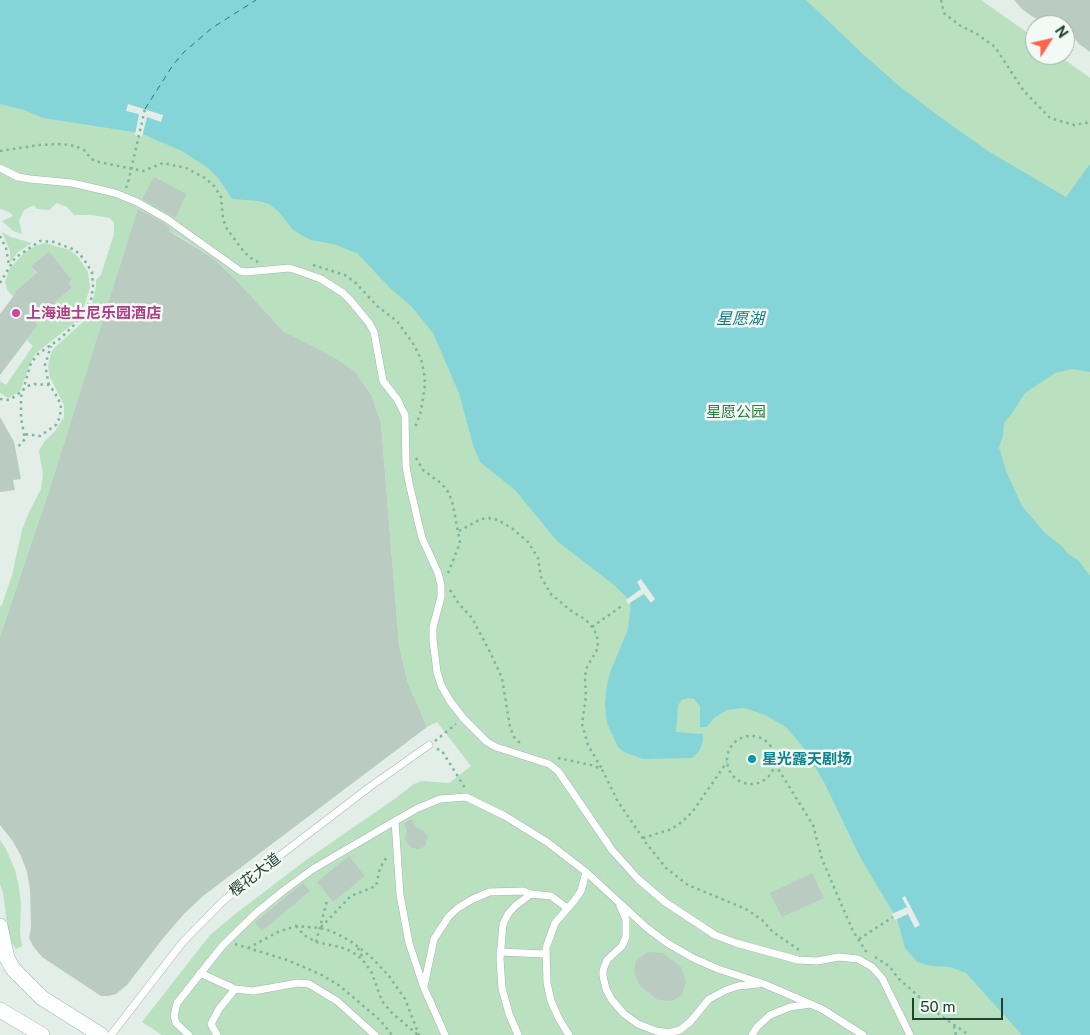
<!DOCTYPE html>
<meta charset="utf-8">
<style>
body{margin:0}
#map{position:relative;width:1090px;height:1035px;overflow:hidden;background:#e2eee7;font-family:"Public Sans",sans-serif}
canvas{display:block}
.north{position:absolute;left:1025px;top:15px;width:50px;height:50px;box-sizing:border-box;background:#f3faf5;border:1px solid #9fb0a8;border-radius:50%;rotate:55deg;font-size:14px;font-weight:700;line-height:20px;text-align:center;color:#204034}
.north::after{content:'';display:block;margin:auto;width:18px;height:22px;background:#ff644e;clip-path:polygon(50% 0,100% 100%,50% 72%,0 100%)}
.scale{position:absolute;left:912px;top:998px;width:91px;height:22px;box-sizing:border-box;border:2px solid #204034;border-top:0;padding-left:6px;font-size:15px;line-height:18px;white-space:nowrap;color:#204034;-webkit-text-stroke:4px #f3faf5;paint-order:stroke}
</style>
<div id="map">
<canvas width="1090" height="1035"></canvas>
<div class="north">N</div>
<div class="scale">50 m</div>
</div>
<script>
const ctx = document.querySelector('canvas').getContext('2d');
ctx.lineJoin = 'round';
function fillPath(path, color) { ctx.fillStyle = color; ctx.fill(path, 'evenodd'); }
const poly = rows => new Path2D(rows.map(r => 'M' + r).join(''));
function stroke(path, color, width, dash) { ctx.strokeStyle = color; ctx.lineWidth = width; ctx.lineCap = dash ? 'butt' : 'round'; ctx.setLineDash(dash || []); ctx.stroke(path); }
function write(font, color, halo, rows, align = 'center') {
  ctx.font = font + ' "Public Sans","Noto Sans SC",sans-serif'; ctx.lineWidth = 5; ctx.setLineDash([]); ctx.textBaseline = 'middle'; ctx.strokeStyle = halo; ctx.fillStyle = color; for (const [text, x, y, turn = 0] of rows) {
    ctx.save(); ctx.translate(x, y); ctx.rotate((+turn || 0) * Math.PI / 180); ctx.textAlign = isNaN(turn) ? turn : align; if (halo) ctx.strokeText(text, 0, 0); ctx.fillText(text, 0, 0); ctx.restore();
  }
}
const green = poly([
 [0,0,981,0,1035,38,1035,55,1058,55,1090,78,1090,1035,162,1035,142,1022,210,935,234,915,306,860,396,798,414,784,422,781,449,783,471,766,437,722,427,727,408,683,399,645,381,423,372,396,354,372,284,332,242,286,213,258,177,235,137,215,49,491,0,637,0,606,2,605,12,575,22,530,29,512,41,489,43,475,39,451,44,442,55,431,64,417,64,405,50,377,48,367,50,357,53,349,82,323,90,312,96,287,96,280,101,275,114,234,114,223,110,218,92,215,74,215,67,207,57,203,49,210,37,209,34,205,24,210,19,221,22,234,13,231,2,221,13,216,9,212,0,209],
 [2,232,11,237,32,243,18,252,10,262,10,251],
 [45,243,70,250,79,258,88,272,90,287,84,307,78,320,36,353,30,364,20,391,8,398,0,393,0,381,6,385,33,346,27,340,38,325,27,316,39,319,57,305,55,302,72,288,69,283,72,280,49,251,31,266,39,276,32,277,15,291,25,304,11,299,13,296,7,290,5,282,10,268,25,252,35,246],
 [0,840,6,849,15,870,19,887,21,905,20,933,22,946,16,949,9,938,3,893,0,884]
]);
const water = poly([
 [0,0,806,0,864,55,898,85,940,117,988,151,1066,197,1090,164,1090,372,1072,369,1055,373,1025,393,1013,412,1004,423,1003,436,999,447,1006,471,1022,506,1044,532,1063,547,1067,553,1079,561,1090,576,1090,1035,1022,1035,966,973,950,967,931,966,917,962,905,948,897,919,860,857,825,784,803,747,786,727,763,714,744,708,727,710,714,718,707,727,700,727,700,706,694,699,688,698,682,700,678,705,676,732,703,734,703,740,700,750,692,758,643,759,624,752,618,747,607,723,605,704,607,684,611,670,628,629,631,602,614,585,557,541,515,490,480,462,473,445,459,393,433,333,411,306,390,288,357,253,333,244,311,240,303,236,293,230,279,212,269,204,259,201,232,199,219,179,208,168,182,151,140,133,43,118,24,110,0,104]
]);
const pier = poly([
 [128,104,163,115,161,122,147,117,142,137,135,135,139,114,126,111],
 [641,579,655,599,651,603,644,594,628,604,626,600,641,589,637,582],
 [905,896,920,925,915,928,908,914,895,920,892,914,907,907,902,898]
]);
const ferry = poly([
 [145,109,173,65,184,52,212,28,256,0]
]);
const building = poly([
 [1014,0,1090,0,1090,52,1079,44,1065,25,1045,22,1033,17,1022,9],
 [154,177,187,194,175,218,142,199],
 [138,209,164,223,170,228,169,231,213,258,242,286,284,332,335,358,355,372,372,396,381,423,399,645,408,683,427,727,203,896,184,914,164,937,127,985,116,994,108,996,101,996,42,957,33,946,29,938,31,927,30,889,27,872,21,856,12,840,0,825,0,637,49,491],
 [49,251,72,280,69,283,72,288,55,302,57,305,35,322,38,325,0,375,0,314,16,293,15,291,37,273,31,266],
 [0,417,14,442,21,479,13,480,15,490,0,492],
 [412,819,416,827,424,831,428,837,425,846,419,849,412,848,405,840,407,831,404,823],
 [349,856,365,876,333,902,317,882],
 [812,873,824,898,782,917,770,893],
 [303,883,310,891,262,931,255,922],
 [648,952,663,953,681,967,686,981,682,995,672,1001,658,1000,640,986,634,972,636,960]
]);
const path = poly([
 [941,0,944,13,959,25,977,34,995,47,1023,90,1050,118,1074,125,1090,122],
 [0,151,39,145,62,144,75,146,84,150,91,159,99,162,143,171,163,163,186,168,205,178,214,186,221,197,223,219,227,229,244,252,251,258,258,262],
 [126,188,129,179,145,109],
 [0,236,6,248,9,265],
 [313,265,345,275,357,284,377,306,397,321,414,345,421,359,424,372,425,385,421,411,415,428],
 [0,283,15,258,40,241,54,242,75,250,83,258,92,272,93,287,91,300,75,324,61,338,38,354,31,363,21,397,21,418,25,439,16,449],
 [49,385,45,365,51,346],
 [0,399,9,400,17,395,28,386,34,384,49,385,55,393,61,405,60,417,56,425,40,436,24,434],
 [416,458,423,470,442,484,449,493,453,505,460,543,448,573],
 [459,531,481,519,490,518,498,520,513,529,528,542,538,558,541,577,551,594,570,610,586,620,592,627,597,635,598,648,586,669,585,679,586,696,582,724,588,745,602,769],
 [450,590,459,604,472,618,490,652,502,678,510,727,514,737,522,745],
 [592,627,623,605],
 '727 760a24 24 0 1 1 48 0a24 24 0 1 1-48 0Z',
 [435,741,456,724],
 [437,749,442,751,465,788],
 [558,758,595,766,603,771,617,800,646,843,667,869,688,885,746,909,762,920,773,932,799,950],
 [775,764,813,825,822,859,842,906,853,931,867,953],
 [643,838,672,829,683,821,693,811,727,762],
 [296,926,304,935,316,942,340,947,351,951,362,959,371,971,382,1001,391,1012,418,1035],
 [321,927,351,896,376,886,380,868,388,855],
 [859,939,893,917],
 [316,942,327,901],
 [235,944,287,960,320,974,340,986,381,1021,392,1035],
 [248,948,278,932,296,926,320,928,331,931,349,940,370,956,389,976,405,999,419,1035],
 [358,948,363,958],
 [875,957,889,966,899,979,941,1016,969,1035],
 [954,1026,956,1035]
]);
const service = poly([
 [0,168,18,177,30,179,72,183,115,193,137,202,167,219,240,271,246,272,289,268,299,271,321,279,343,293,351,301,369,323,374,332,383,381,397,399,405,415,406,466,409,483,422,538,438,573,441,585,441,597,433,627,433,640,437,672,441,685,450,701,464,719,487,742,496,747,549,764,558,771,612,850,638,879,665,902,715,935,736,943,798,960,817,961,839,957,858,959,872,967,882,978,910,1035],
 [395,821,400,895,409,943,424,988,445,1035],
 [620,906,626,919,626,937,622,946,607,960,603,970,603,976,606,989,612,1000,624,1014,638,1024,656,1031,669,1033,680,1030,690,1022,709,999,726,990,738,986,758,984],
 [500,952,545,954],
 [200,973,235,989,253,991,298,983,309,984,337,1001,375,1035],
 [424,986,434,939,449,916,458,908,471,900,489,892,523,891,531,894],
 [111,1035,182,943,222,902,257,873,371,786,429,745],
 [189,1035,176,1023,174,1016,177,1003,223,945,256,913,283,891,313,869,395,821,418,808,440,799,466,797,505,816,547,842,586,872,647,928,667,943,693,958,718,969,764,984,822,1009,863,1035],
 [217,1035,211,1024,219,1009,235,989],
 [518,1035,509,1014,502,988,500,959,503,924,508,914,515,906,531,894,551,896,567,908],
 [569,1035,559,1019,551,1001,547,983,546,948,555,923,574,901,581,891,586,872],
 [752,1035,757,1027,770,1015,790,1007,810,1004]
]);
const tertiary = poly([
 [0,926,7,958,13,969,42,998,101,1035],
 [0,1010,42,1035]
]);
const markers = [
 [16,313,5,"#d1479c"],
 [752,759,5,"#0f9aa8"]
];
const hotelNames = [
 ["上海迪士尼乐园酒店",26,313]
];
const parkNames = [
 ["星愿公园",736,412]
];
const cultureNames = [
 ["星光露天剧场",762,759]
];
const streetNames = [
 ["樱花大道",255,875,-38]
];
const waterNames = [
 ["星愿湖",740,319]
];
fillPath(green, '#b9e1bf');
fillPath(water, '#85d5d8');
fillPath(pier, '#e2eee7');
stroke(ferry, '#147d82', 1, [6, 5]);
fillPath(building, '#baccc2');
stroke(service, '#a4b6ae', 8);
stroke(tertiary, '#a4b6ae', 16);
stroke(path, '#7fb49d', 2.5, [2.5, 4]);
stroke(service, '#fff', 7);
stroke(tertiary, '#fff', 15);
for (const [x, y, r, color] of markers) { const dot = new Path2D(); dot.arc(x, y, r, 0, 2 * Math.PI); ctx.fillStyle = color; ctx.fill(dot); stroke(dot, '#f3faf5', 2); }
write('bold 15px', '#b23c85', '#f3faf5', hotelNames, 'left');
write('15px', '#267b3d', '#f3faf5', parkNames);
write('bold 15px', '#0d838f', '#f3faf5', cultureNames, 'left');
write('15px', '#204034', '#f3faf5', streetNames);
write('italic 16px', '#147d82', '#f3faf5', waterNames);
</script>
